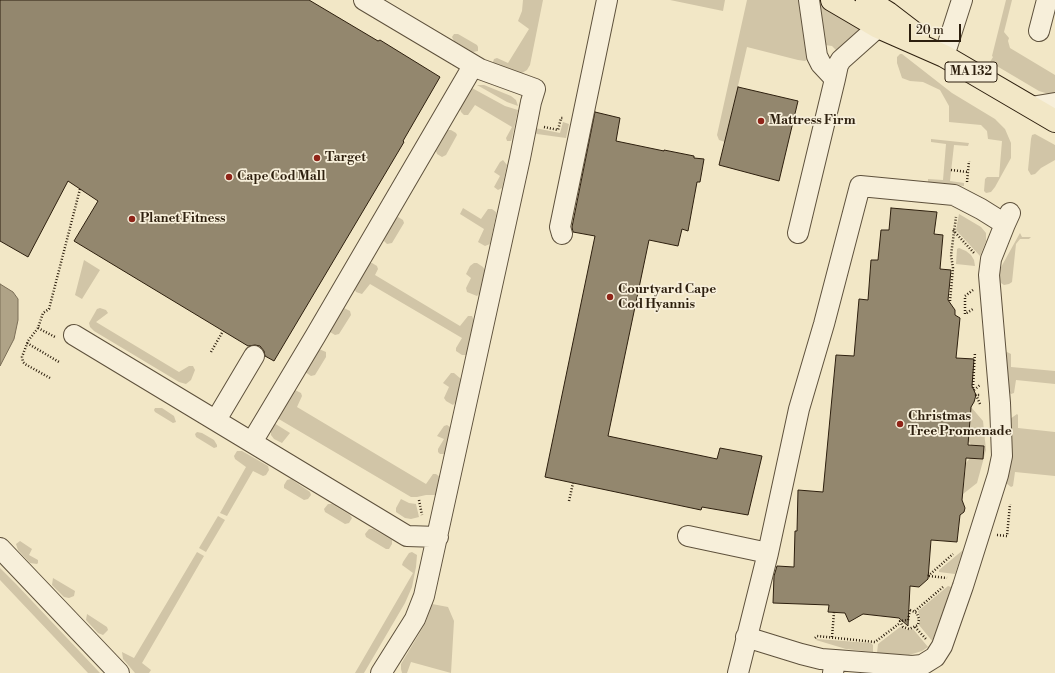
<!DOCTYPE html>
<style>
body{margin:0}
#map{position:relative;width:1055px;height:673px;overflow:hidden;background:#f2e7c6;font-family:"Libre Bodoni",serif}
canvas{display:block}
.scale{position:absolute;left:909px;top:24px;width:52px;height:18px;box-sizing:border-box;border:2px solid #2d1f0e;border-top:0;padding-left:5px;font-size:12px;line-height:14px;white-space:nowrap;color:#2d1f0e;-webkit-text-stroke:3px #f7efda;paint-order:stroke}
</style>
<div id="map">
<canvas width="1055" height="673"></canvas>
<div class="scale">20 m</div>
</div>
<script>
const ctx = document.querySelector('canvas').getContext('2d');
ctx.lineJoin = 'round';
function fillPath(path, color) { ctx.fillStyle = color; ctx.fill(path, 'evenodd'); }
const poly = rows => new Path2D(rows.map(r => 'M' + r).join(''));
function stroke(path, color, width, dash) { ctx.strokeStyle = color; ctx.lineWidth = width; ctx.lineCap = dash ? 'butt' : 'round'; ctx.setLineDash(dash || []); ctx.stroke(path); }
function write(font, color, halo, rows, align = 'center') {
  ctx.font = font + ' "Libre Bodoni",serif'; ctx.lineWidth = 3.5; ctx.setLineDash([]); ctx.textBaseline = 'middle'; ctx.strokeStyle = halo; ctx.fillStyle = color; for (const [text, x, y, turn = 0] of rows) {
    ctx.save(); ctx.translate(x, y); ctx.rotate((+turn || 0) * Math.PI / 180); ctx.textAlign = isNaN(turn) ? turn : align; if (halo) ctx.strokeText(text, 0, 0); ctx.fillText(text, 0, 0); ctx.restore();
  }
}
const green = poly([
 [523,0,543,0,530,65,527,70,522,73,518,73,495,65,493,62,494,59,497,58,508,63,529,29,518,21,522,11],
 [670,0,725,0,723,11],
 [747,0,798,0,801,4,810,58,805,61,798,60,747,47,725,142,719,140,717,135],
 [1006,0,1012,0,1004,32,1009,38,1008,41,1010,48,1055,75,1055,96,1039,91,990,62,993,57,992,56],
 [819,3,862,28,838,52,832,46,825,45],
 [454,34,458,34,477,45,478,47,478,51,473,52,454,41,452,37],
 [900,54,902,54,952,93,995,119,1005,129,1011,143,1011,158,995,187,991,192,986,193,984,191,985,179,987,177,999,177,1002,141,988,139,987,131,981,125,949,122,949,106,940,90,923,82,910,81,902,78,897,63,897,57],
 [477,85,484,85,511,96,516,100,518,106,507,102],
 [472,88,505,106,518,110,512,138,511,141,507,141,506,138,512,127,475,105,468,115,464,115,461,112,460,109],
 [563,122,569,124,566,138,537,134,534,131,535,128,560,133],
 [448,130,451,130,456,133,457,135,446,155,442,157,437,154,436,151],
 [1035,134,1055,145,1055,160,1041,168,1035,174,1031,175,1028,170,1031,139,1032,135],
 [931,139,969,143,968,146,954,145,950,181,964,183,964,186,928,183,928,179,943,180,946,144,931,142],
 [503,160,507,165,502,188,498,190,494,187,500,176,494,172,500,162],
 [463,208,481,219,488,209,492,209,496,212,496,215,490,244,485,246,478,242,484,229,460,214],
 [959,214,981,227,986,233,986,241,980,256,956,230],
 [398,217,403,220,404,223,392,243,387,244,383,240,395,219],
 [1020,233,1022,237,1031,237,1029,239,1020,239,1016,244,1012,282,1009,284,1004,285,1001,283,999,279,1000,269],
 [959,248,966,251,971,255,974,260,975,266,956,264,957,249],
 [84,260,100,270,82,299,75,295],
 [370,263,372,263,377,266,378,269,375,275,460,326,468,316,472,316,474,321,466,355,462,355,456,351,456,348,462,338,370,284,362,294,356,292,354,288],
 [474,263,477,263,483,267,485,270,480,293,477,296,467,292,466,288,471,278,466,274,470,266],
 [100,308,106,310,108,313,96,322,179,372,189,366,193,366,195,370,191,380,186,384,179,382,94,331,90,327,89,323,97,309],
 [344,308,350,311,351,315,339,334,335,335,330,332,330,329,342,309],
 [319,349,326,352,326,357,315,375,311,376,305,372],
 [1007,352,1011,354,1011,367,1055,371,1055,384,1016,380,1014,393,1011,394,1009,392,1005,354],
 [451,373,454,373,461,379,456,402,453,405,446,401,444,398,449,387,443,383],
 [295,390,301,393,302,396,297,407,426,484,433,474,436,474,440,477,440,479,437,495,426,495,417,497,411,497,277,418,293,392],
 [971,407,983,421,986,450,977,483,963,494,966,463,970,458,983,459,984,446,971,445,968,440],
 [155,408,162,408,174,416,176,422,173,423,155,412,154,410],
 [1017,414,1018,415,1018,428,1055,432,1055,476,1015,472,1013,486,1011,487,1006,483,1005,480,1011,461,1012,448,1010,419],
 [274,423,290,433,282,443,274,439,271,435,271,429],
 [447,425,450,427,450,430,446,451,445,454,440,454,438,452,438,449,444,439,437,436,444,426],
 [197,432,202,433,214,440,217,445,217,447,214,448,196,437,195,434],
 [237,451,242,451,268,466,269,470,266,475,263,476,253,471,227,516,220,513,246,467,235,459,234,456],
 [291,479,310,492,311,495,308,499,304,500,284,488,284,485,287,480],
 [401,499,409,503,416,504,419,517,411,519,405,518,396,512,396,508],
 [328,504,332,504,350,515,352,518,349,523,345,524,325,512,324,509],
 [218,516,225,520,206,552,199,548],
 [369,529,373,529,392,540,392,544,389,549,386,549,366,537,365,534],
 [20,541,32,549,29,555,38,560,38,563,37,564,30,563,18,550,16,544],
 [963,550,955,574,939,572,939,570],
 [197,552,204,556,142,663,151,670,149,673,135,673,123,659,122,652,134,658],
 [412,552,417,555,416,567,412,587,405,603,364,673,355,673,413,573,402,565,403,562,409,553],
 [0,568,16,584,100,673,88,673,0,580],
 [53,578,75,591,74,596,69,598,64,597,52,585],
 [948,586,951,587,951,589,933,642,919,625,920,618,918,611],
 [432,604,448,607,454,621,451,673,411,662,407,673,402,673,401,669,401,664,425,624],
 [87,614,107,627,108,630,103,635,98,633,86,620],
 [900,627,907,630,913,629,928,647,922,651,909,655,877,653,878,644],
 [817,639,871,643,873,645,873,652,846,649,816,640]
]);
const water = poly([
 [0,284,13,292,18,299,18,320,14,339,0,366,0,284]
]);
const building = poly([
 [0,0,309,0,378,41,380,40,440,77,403,141,404,142,274,361,265,356,264,351,260,346,255,345,248,346,74,241,98,201,68,181,28,257,0,241,0,0],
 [738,87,798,101,779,181,719,165,738,87],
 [595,112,620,118,616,141,664,151,664,150,694,156,694,158,704,159,700,182,697,182,688,231,682,229,678,246,649,240,608,436,717,459,720,448,762,456,748,515,702,507,701,510,545,477,595,236,573,232,572,227,595,112],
 [891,208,937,212,934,234,943,235,940,269,951,270,948,300,955,310,955,315,960,318,956,358,974,359,972,386,976,395,974,402,971,407,968,445,984,446,983,459,966,458,962,500,965,508,964,512,960,515,957,542,931,540,928,579,919,587,910,586,908,626,899,618,863,614,849,622,845,613,828,612,829,605,773,603,774,576,777,566,794,567,795,531,797,531,798,490,823,492,836,355,854,356,859,299,868,300,871,260,878,260,881,230,889,230,891,208]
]);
const path = poly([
 [544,127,558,130,561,118,564,118],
 [951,170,968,172],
 [967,182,969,161],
 [953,230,974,253],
 [973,290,965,296,965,314,973,309],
 [950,301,953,268,951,255,956,217],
 [38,328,55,337],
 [27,343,59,362],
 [211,352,223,331],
 [50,378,25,364,23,362,22,357,28,341,38,328,43,313,49,309,80,189],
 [973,388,975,352],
 [974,390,980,385],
 [980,404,976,395,981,395],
 [419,500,422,515],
 [569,501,573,483],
 [997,535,1007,536,1010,504],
 [928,576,953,554],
 [929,576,947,578],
 [910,610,917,613,919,619,918,625,909,629,903,627,900,621,908,620,910,610],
 [915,611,943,587],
 [915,627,926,639],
 [832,637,834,612],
 [815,638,817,636,875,642,900,623]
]);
const minor = poly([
 [364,0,480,69,535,89,531,102,520,158,424,596,415,619,381,673],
 [809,0,817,56,821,64,835,79,838,65,841,60,878,27],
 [1039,31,1047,0],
 [944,56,962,0],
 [1031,107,1055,103],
 [798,233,835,79],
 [562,234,560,227,607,0],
 [74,335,407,536,438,537],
 [216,420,254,356],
 [252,442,316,335,473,66],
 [688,536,768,553,738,673],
 [0,548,119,673],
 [768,553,799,409,824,324,860,186,954,195,981,209,1005,224,1010,213],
 [746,637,801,654,821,659,835,660],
 [833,673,835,660,912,666,922,665,935,657,942,646,963,586,998,475,1002,456,1000,403,989,275,991,259,1005,224]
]);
const major = poly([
 [832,0,878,27,944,56,1055,121],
 [867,0,888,13,918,36]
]);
const markers = [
 [761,121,4,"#8f2418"],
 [317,158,4,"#8f2418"],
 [229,177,4,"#8f2418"],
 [132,219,4,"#8f2418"],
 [610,297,4,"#8f2418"],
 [900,424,4,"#8f2418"]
];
const shields = [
 [971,72,52]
];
const shieldNames = [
 ["MA 132",971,72]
];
const poiNames = [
 ["Mattress Firm",769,121],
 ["Target",325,158],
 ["Cape Cod Mall",237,177],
 ["Planet Fitness",140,219],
 ["Courtyard Cape",618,290],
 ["Cod Hyannis",618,305],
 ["Christmas",908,417],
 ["Tree Promenade",908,432]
];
fillPath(green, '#d1c5a7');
fillPath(water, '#afa387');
stroke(water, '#7b6e57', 1);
fillPath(building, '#93876e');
stroke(building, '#2d1f0e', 1);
stroke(minor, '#5e513c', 22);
stroke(major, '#2d1f0e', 24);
stroke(path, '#2d1f0e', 2.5, [1, 2]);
stroke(minor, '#f7efda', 20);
stroke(major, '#f2e7c6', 22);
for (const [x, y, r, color] of markers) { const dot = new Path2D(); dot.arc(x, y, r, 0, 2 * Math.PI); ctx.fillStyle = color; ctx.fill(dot); stroke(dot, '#f7efda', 1.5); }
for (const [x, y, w] of shields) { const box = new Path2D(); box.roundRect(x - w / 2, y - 10, w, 20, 3); ctx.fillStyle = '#f7efda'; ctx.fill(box); stroke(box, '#2d1f0e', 1); }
write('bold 12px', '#2d1f0e', null, shieldNames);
write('bold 13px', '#2d1f0e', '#f7efda', poiNames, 'left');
</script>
